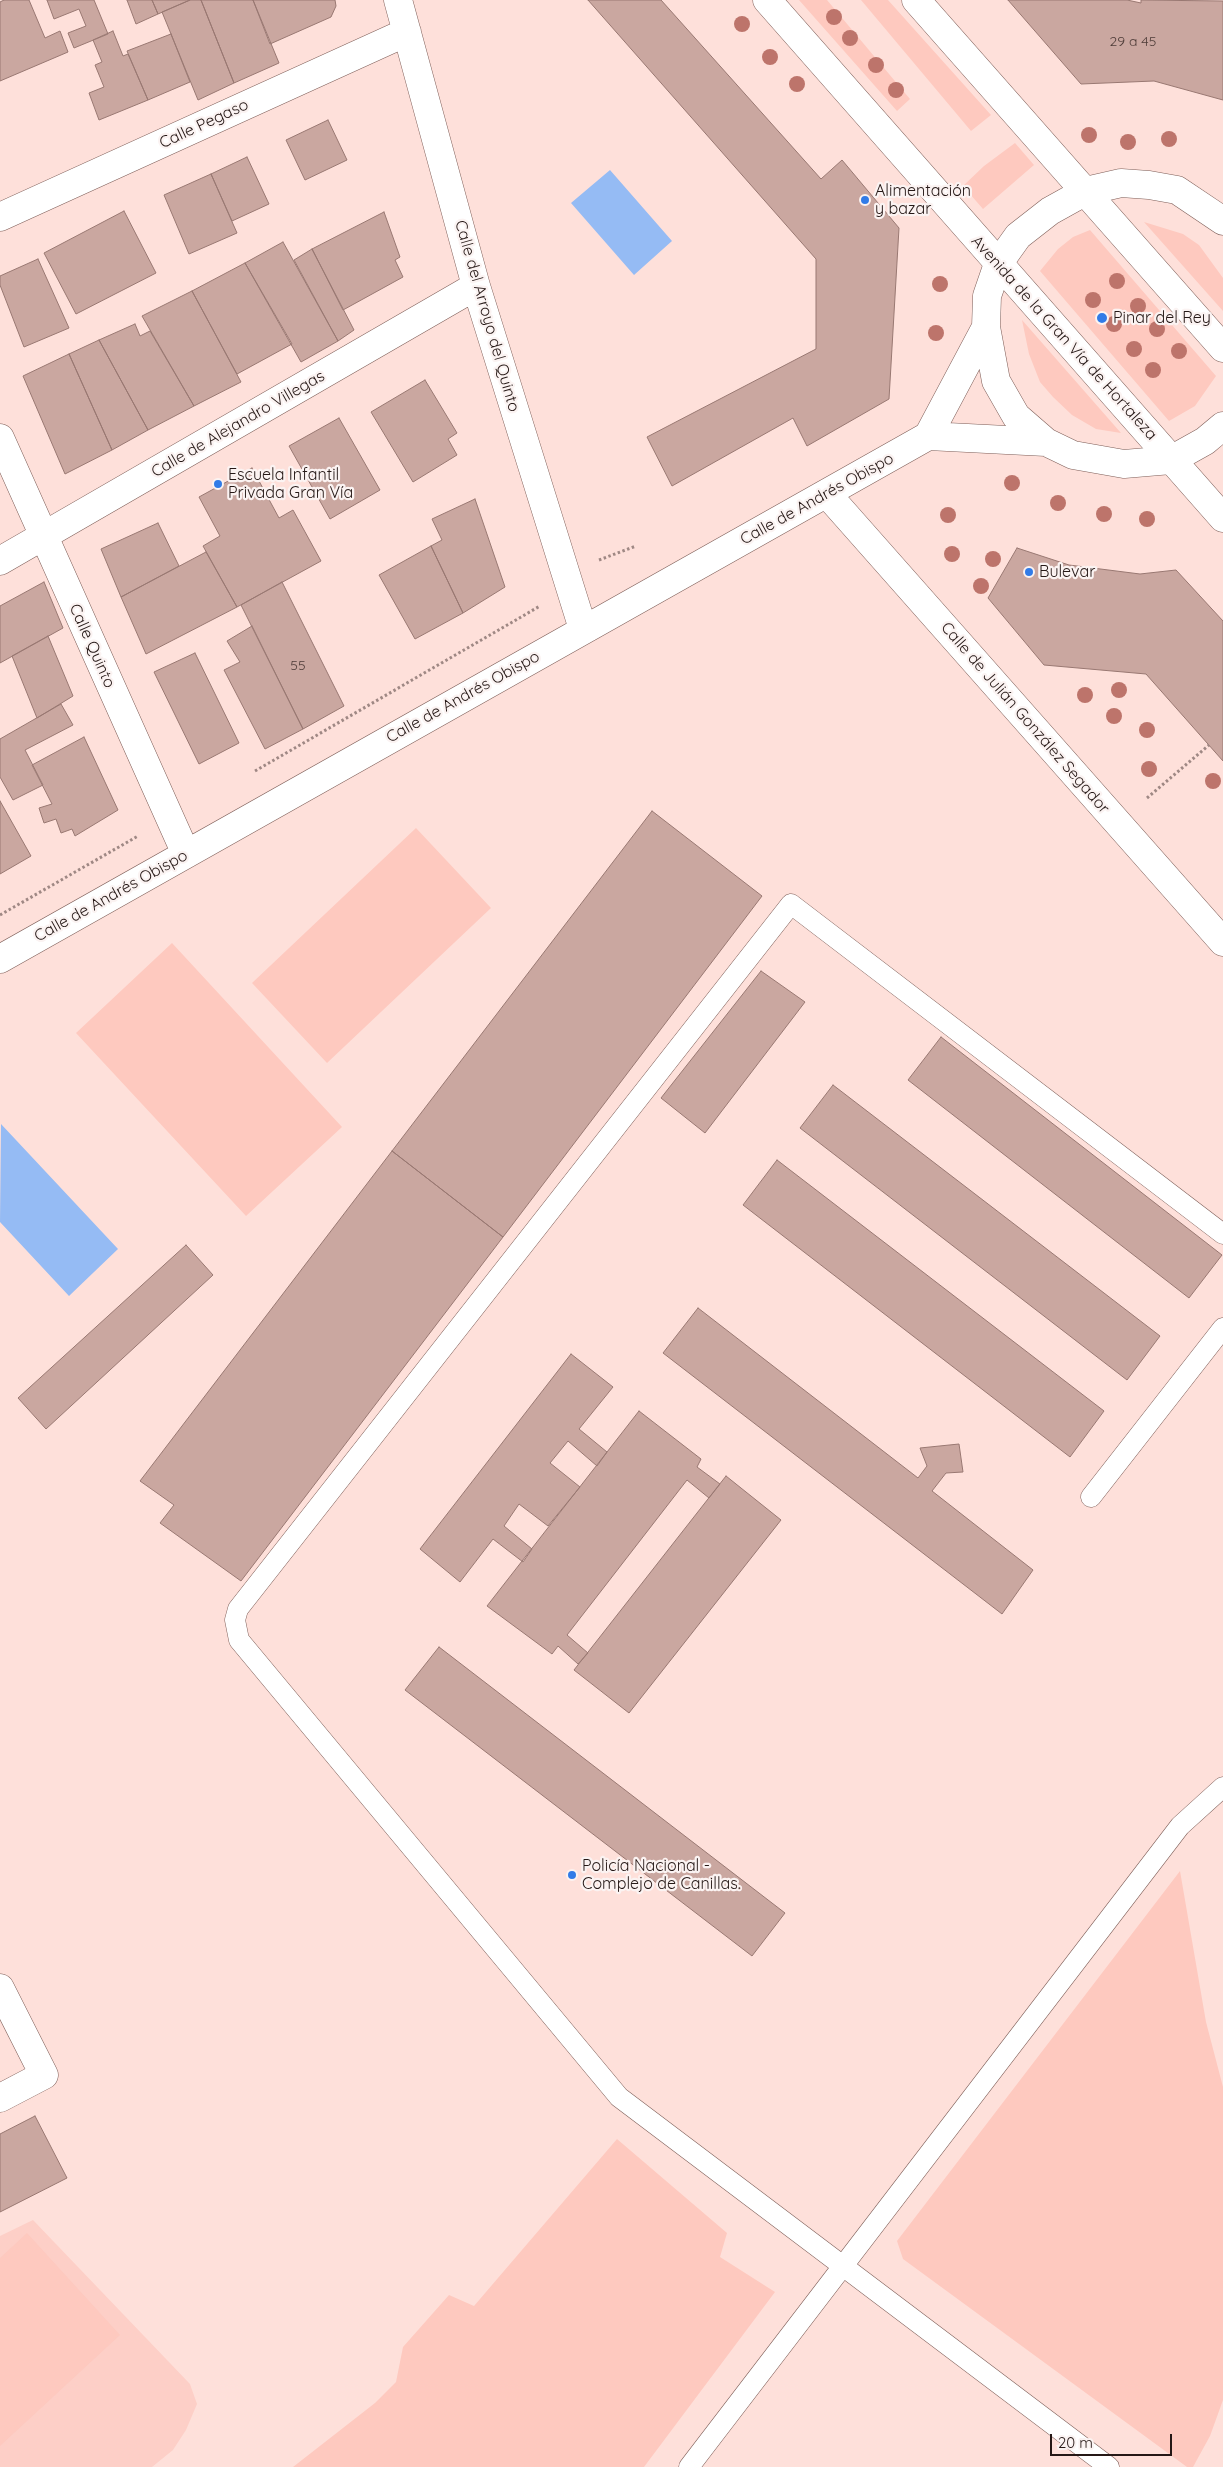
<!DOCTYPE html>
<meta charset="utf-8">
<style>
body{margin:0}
#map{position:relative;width:1223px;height:2467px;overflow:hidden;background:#fee0da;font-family:Quicksand,sans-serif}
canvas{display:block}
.scale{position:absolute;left:1050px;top:2434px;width:122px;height:22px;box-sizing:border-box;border:2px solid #251816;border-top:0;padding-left:6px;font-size:15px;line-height:18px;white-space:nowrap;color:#251816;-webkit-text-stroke:4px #fbf3f2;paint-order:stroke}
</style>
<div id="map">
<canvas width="1223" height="2467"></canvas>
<div class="scale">20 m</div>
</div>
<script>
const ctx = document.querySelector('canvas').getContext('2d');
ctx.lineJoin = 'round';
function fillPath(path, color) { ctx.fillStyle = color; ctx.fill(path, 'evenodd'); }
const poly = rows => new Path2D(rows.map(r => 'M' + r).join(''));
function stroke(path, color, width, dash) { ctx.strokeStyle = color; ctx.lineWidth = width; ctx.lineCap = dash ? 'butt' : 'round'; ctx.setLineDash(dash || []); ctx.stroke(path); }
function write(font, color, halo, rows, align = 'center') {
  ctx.font = font + ' Quicksand,sans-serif'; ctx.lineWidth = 4.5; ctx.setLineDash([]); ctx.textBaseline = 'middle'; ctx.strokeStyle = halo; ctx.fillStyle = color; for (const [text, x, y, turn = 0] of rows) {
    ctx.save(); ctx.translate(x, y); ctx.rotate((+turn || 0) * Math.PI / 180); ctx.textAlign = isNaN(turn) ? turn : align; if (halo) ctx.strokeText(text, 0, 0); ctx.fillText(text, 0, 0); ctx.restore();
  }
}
const built = poly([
 [33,2220,190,2384,197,2404,186,2430,173,2450,152,2467,0,2467,0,2236]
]);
const green = poly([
 [799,0,827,0,910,99,897,111],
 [861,0,888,0,991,115,971,131],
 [1015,143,1034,165,983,209,963,186,984,166],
 [1144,222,1183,234,1199,245,1223,278,1223,311],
 [1090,230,1216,376,1195,406,1169,421,1040,271,1058,249,1073,237],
 [1022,320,1121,433,1096,429,1072,415,1053,397,1040,382,1029,354],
 [416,828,491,908,327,1063,252,983],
 [172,943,342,1127,246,1216,76,1033],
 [1180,1871,1206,2022,1223,2087,1223,2400,1210,2436,1193,2467,1187,2467,903,2259,897,2241],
 [617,2139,727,2233,720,2257,775,2292,644,2467,293,2467,375,2403,396,2382,403,2347,449,2295,474,2306],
 [27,2233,120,2335,0,2446,0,2258]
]);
const water = poly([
 [610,170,672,241,634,275,571,203],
 [1,1124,118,1249,69,1296,0,1222]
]);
const building = poly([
 [4,0,29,0,45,38,60,31,68,52,0,81,0,2,4,0],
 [47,0,94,0,108,34,74,48,68,33,86,26,79,9,54,19,47,0],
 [127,0,152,0,158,14,136,24,127,0],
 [152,0,190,0,158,14,152,0],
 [190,0,201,0,234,83,198,100,162,12,190,0],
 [201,0,253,0,279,63,234,83,201,0],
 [253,0,335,0,336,6,331,17,270,44,253,0],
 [588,0,661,0,821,179,842,160,899,228,889,399,807,446,793,418,672,486,647,437,816,349,816,259,588,0],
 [1008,0,1127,0,1141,3,1141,0,1223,1,1223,100,1154,81,1081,84,1008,0],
 [113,31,123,56,128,54,148,100,99,120,89,93,104,87,95,65,102,62,93,40,113,31],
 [171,34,190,82,148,100,127,51,171,34],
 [328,120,347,160,305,180,286,140,328,120],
 [247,157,269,204,232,221,211,174,247,157],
 [211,174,237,233,189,254,164,195,211,174],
 [124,211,156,273,76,314,44,253,124,211],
 [384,212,400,257,395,260,403,277,343,310,312,249,384,212],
 [283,242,338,341,301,362,245,263,283,242],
 [312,249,354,330,338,341,294,260,312,249],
 [38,259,69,328,24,347,0,285,0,276,38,259],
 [245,263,292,344,237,374,192,291,245,263],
 [192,291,241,382,194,406,142,316,192,291],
 [135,324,140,336,150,331,194,406,148,430,99,340,135,324],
 [99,340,148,430,112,450,69,354,99,340],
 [69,354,112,450,65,474,23,376,69,354],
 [425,380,457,433,448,439,457,455,413,482,371,412,425,380],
 [339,418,380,490,330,519,289,446,339,418],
 [252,468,279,518,293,510,321,561,237,607,203,546,220,536,199,497,252,468],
 [475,499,505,587,463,613,431,546,442,540,432,519,475,499],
 [158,523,179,566,121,597,101,549,158,523],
 [431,546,463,613,415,639,379,575,431,546],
 [1017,548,1069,565,1140,574,1176,570,1223,621,1223,761,1146,674,1044,665,988,598,1017,548],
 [206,552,237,607,146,654,121,597,206,552],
 [44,582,63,628,0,663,0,606,44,582],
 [282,582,344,706,303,729,241,605,282,582],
 [252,626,303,729,265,749,224,670,240,662,227,641,252,626],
 [48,636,73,696,37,718,12,656,48,636],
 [195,653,239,743,199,764,154,672,195,653],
 [61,704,73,725,25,750,43,785,13,800,0,777,0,739,61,704],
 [84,737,118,810,75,836,72,829,61,833,56,819,44,823,39,808,52,804,32,765,84,737],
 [0,801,31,856,0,874,0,801],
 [652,811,762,896,503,1237,392,1151,652,811],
 [761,971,805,1002,705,1133,661,1098,761,971],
 [941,1037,1222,1255,1189,1298,908,1080,941,1037],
 [833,1085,1160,1336,1127,1380,800,1128,833,1085],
 [392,1151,503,1237,241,1581,160,1523,174,1505,140,1481,392,1151],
 [777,1160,1104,1411,1070,1457,743,1205,777,1160],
 [186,1245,213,1275,46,1429,18,1398,186,1245],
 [698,1308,918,1478,927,1466,920,1448,959,1444,963,1472,946,1473,932,1491,1033,1570,1002,1614,663,1353,698,1308],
 [571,1354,613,1387,579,1429,607,1452,597,1466,568,1441,550,1463,580,1487,548,1526,519,1504,504,1526,532,1549,523,1562,493,1539,460,1582,420,1549,571,1354],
 [639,1411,701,1459,697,1467,720,1484,709,1498,687,1480,567,1635,588,1653,578,1664,558,1646,552,1654,487,1606,639,1411],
 [726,1476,781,1520,629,1713,574,1670,726,1476],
 [439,1647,785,1913,752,1956,405,1690,439,1647],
 [35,2116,67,2178,0,2212,0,2134,35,2116]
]);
const path = poly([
 [599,560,636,546],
 [255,771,540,606],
 [1147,798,1209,745],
 [0,915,138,836]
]);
const lane = poly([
 [1091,1497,1223,1328],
 [689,2467,1180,1826,1223,1787],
 [1109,2467,619,2097,239,1640,235,1620,238,1609,791,904,1223,1234]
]);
const street = poly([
 [398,0,476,286,583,629],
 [0,217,407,32],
 [1223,221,1177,190,1149,185,1121,183,1086,191,1050,211,1018,236,998,264,987,296,986,327,996,381,1016,416,1046,442,1073,455,1124,464,1171,460,1205,441,1223,426],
 [928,436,1046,442],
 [0,438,186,854],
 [827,494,1223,942],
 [0,561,476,286],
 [0,959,928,436,986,327],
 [0,1988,44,2075,0,2098]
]);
const secondary = poly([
 [767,0,1223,518],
 [916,0,1223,348]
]);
const trees = [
 [834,17],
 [742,24],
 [850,38],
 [770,57],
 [876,65],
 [797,84],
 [896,90],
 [1089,135],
 [1169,139],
 [1128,142],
 [1117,281],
 [940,284],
 [1093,300],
 [1138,306],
 [1114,324],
 [1157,329],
 [936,333],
 [1134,349],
 [1179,351],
 [1153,370],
 [1012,483],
 [1058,503],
 [1104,514],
 [948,515],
 [1147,519],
 [952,554],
 [993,559],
 [981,586],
 [1119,690],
 [1085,695],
 [1114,716],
 [1147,730],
 [1149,769],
 [1213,781]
];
const markers = [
 [865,200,5,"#317be7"],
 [1102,318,6,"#317be7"],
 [218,484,5,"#317be7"],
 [1029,572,5,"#317be7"],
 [572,1875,5,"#317be7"]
];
const numberNames = [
 ["29 a 45",1133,42],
 ["55",298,666]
];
const streetNames = [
 ["Calle Pegaso",204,124,-25],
 ["Calle del Arroyo del Quinto",487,316,74],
 ["Avenida de la Gran Vía de Hortaleza",1064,338,48],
 ["Calle de Alejandro Villegas",238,424,-30],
 ["Calle de Andrés Obispo",817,499,-29],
 ["Calle Quinto",92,646,66],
 ["Calle de Andrés Obispo",463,697,-29],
 ["Calle de Julián González Segador",1025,718,49],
 ["Calle de Andrés Obispo",111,896,-29]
];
const poiNames = [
 ["Alimentación",875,191],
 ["y bazar",875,209],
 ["Pinar del Rey",1113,318],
 ["Escuela Infantil",228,475],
 ["Privada Gran Vía",228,493],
 ["Bulevar",1039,572],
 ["Policía Nacional -",582,1866],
 ["Complejo de Canillas.",582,1884]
];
fillPath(built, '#fdcfc7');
fillPath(green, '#fec9bf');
fillPath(water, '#95bbf4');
fillPath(building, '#caa7a0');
stroke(building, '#997872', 1);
stroke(lane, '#7e5e58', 21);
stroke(street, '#7e5e58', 29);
stroke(secondary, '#7e5e58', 29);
stroke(path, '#9f8884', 3, [2.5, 2.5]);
stroke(lane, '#fff', 20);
stroke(street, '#fff', 28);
stroke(secondary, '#fff', 28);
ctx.fillStyle = '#bd746b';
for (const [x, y] of trees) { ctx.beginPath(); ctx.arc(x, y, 8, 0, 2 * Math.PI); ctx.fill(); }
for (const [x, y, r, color] of markers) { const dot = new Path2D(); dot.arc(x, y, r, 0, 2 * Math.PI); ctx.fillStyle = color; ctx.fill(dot); stroke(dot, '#fbf3f2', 2); }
write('14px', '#4e3c38', null, numberNames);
write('16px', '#251816', '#fbf3f2', streetNames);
write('16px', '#251816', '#fbf3f2', poiNames, 'left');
</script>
